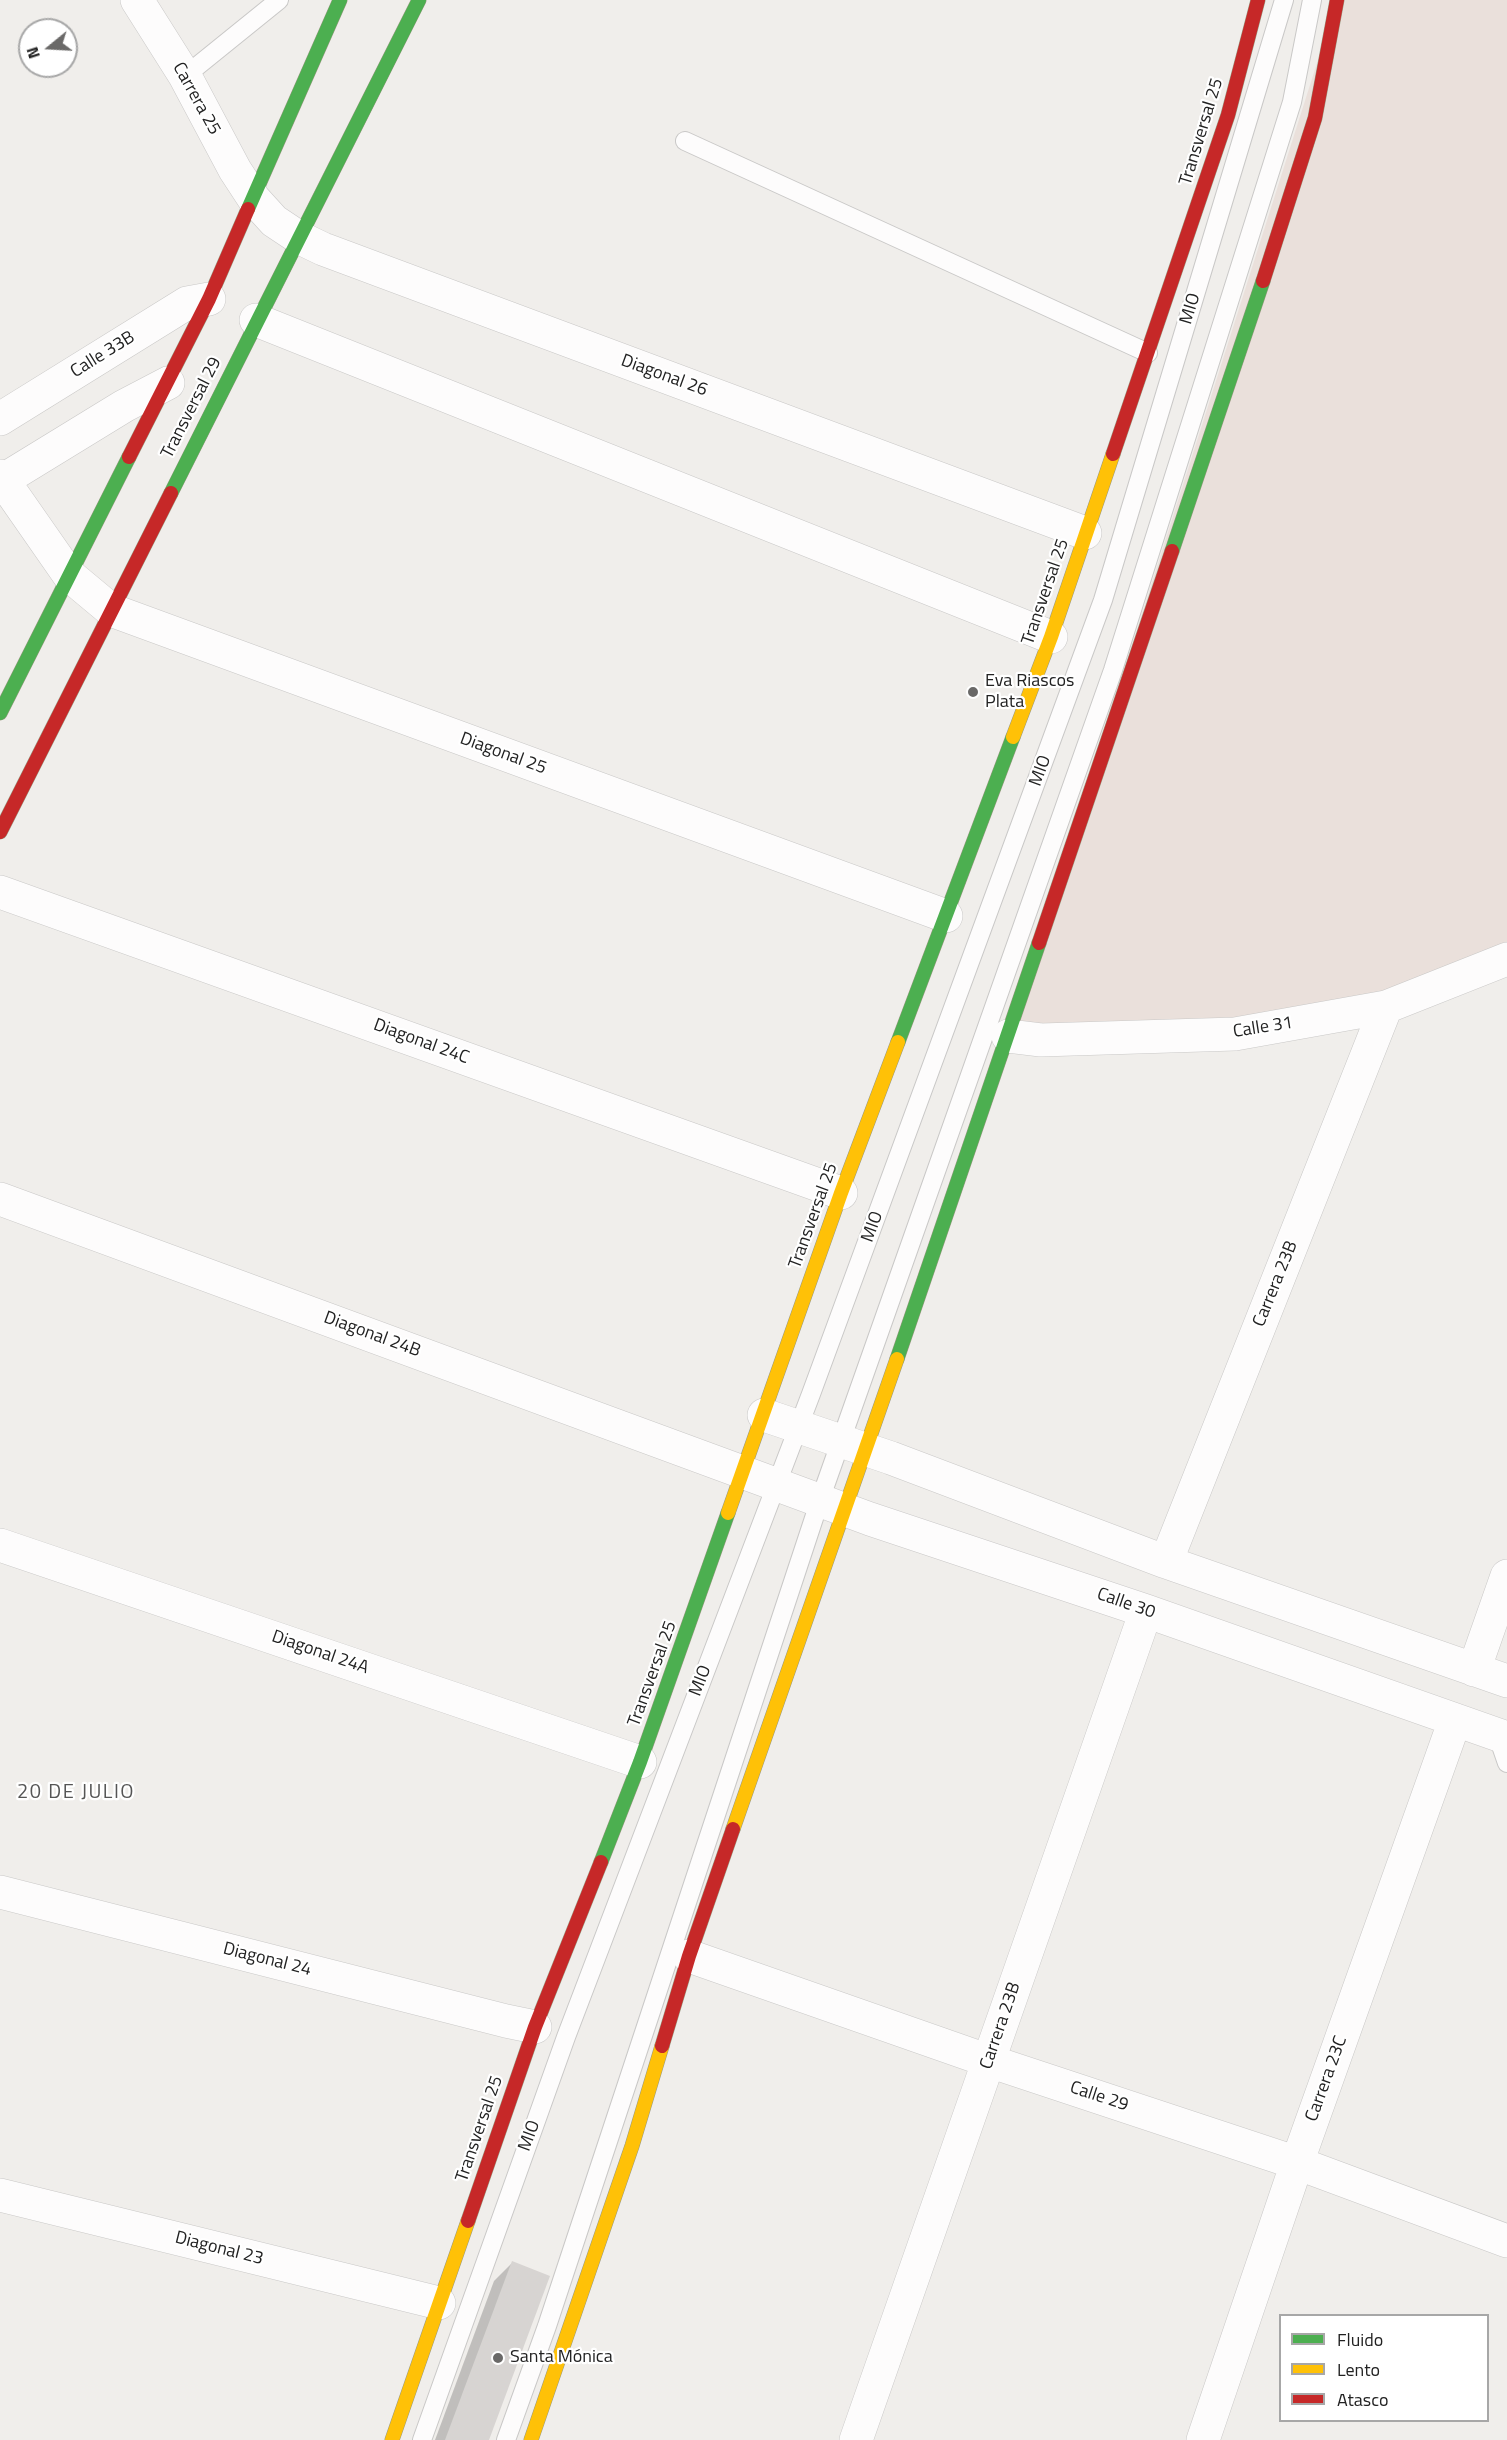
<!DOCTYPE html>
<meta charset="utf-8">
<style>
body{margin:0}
#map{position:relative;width:1507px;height:2440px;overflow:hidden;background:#f0eeeb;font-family:"Titillium Web",sans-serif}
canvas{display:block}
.legend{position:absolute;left:1279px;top:2314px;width:210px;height:108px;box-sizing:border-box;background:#fff;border:2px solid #a7a7a7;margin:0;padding:8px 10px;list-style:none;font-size:18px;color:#222}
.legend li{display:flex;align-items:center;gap:12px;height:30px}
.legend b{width:30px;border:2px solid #a7a7a7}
.north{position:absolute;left:18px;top:18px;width:60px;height:60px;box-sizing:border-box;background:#fff;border:2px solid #a7a7a7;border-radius:50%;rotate:252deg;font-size:16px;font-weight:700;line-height:24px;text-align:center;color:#222}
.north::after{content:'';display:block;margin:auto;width:21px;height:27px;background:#6a6968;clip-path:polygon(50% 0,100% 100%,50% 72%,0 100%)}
</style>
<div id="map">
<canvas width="1507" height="2440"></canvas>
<ul class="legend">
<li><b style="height:8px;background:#4caf50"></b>Fluido</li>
<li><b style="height:8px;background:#ffc107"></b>Lento</li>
<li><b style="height:8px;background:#c62828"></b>Atasco</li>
</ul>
<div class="north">N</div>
</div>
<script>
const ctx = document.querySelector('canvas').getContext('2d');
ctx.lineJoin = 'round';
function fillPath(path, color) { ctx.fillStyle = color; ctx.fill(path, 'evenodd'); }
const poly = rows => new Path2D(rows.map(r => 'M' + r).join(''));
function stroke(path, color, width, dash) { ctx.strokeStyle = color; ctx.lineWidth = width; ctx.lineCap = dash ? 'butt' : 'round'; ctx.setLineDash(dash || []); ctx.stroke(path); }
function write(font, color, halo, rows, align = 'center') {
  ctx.font = font + ' "Titillium Web",sans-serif'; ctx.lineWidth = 4.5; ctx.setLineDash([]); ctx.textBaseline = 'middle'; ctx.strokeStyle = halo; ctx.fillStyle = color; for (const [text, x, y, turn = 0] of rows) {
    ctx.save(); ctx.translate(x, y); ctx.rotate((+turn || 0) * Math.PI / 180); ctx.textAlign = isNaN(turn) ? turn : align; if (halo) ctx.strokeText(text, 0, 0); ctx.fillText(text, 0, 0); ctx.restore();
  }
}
const military = poly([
 [1337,0,1507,0,1507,959,1386,1007,1008,1036]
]);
const shadow = poly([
 [512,2263,488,2440,435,2440,494,2281]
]);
const building = poly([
 [512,2261,550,2276,489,2440,445,2440]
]);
const lane = poly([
 [185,76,279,0],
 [685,141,1148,353],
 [1497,1734,1507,1763],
 [422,2440,566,2037,811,1394,1103,600,1284,0],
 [506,2440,547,2326,820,1500,1113,670,1292,102,1312,0]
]);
const street = poly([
 [137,0,185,76,235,170,254,199,274,221,298,237,323,249,1085,533],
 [256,320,1051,637],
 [0,419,187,303,209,299],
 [0,476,69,575,111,610,946,916],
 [0,482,124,406,168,383],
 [0,892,841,1193],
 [1008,1036,1041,1040,1235,1034,1386,1007,1507,959],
 [0,1199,870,1519,1146,1611,1507,1738],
 [764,1415,891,1458,1166,1562,1507,1681],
 [0,1545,640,1762],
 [1166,1562,1386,1007],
 [1474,1670,1507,1576],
 [0,1892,506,2021,535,2027],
 [689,1956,989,2061,1297,2163,1507,2241],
 [0,2195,439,2303],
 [856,2440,1146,1611],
 [1203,2440,1297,2163,1455,1720]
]);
const fast = poly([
 [248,209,340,0],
 [171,493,419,0],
 [1172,551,1263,281],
 [0,713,129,457],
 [898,1042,1013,737],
 [897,1359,1039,943],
 [601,1862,640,1762,728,1513]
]);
const slow = poly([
 [1013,737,1051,637,1113,454],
 [728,1513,841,1193,898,1042],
 [733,1829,897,1359],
 [392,2440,468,2221],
 [531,2440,632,2146,662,2046]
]);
const jam = poly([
 [1263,281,1315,118,1337,0],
 [1113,454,1228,115,1258,0],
 [129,457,209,299,248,209],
 [0,832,171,493],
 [1039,943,1172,551],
 [662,2046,689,1956,733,1829],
 [468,2221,535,2027,601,1862]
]);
const markers = [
 [973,692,6,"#6a6968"],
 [498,2358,6,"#6a6968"]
];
const streetNames = [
 ["Carrera 25",196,99,61],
 ["Transversal 25",1202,132,-73],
 ["MIO",1191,309,-73],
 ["Calle 33B",103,355,-32],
 ["Diagonal 26",664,376,20],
 ["Transversal 29",192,408,-63],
 ["Transversal 25",1046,592,-71],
 ["Diagonal 25",503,754,20],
 ["MIO",1041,771,-70],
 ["Calle 31",1263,1028,-9],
 ["Diagonal 24C",421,1042,20],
 ["Transversal 25",814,1216,-70],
 ["MIO",873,1227,-70],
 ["Carrera 23B",1276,1284,-68],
 ["Diagonal 24B",372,1335,20],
 ["Calle 30",1126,1604,19],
 ["Diagonal 24A",320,1653,19],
 ["Transversal 25",653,1674,-70],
 ["MIO",701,1681,-69],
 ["Diagonal 24",267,1960,14],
 ["Carrera 23B",1001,2026,-71],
 ["Carrera 23C",1327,2079,-70],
 ["Calle 29",1099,2097,18],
 ["Transversal 25",480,2129,-71],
 ["MIO",530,2136,-70],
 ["Diagonal 23",219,2249,14]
];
const poiNames = [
 ["Eva Riascos",985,682],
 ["Plata",985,703],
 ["Santa Mónica",510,2358]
];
const neighbourhoodNames = [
 ["20 DE JULIO",76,1793]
];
fillPath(military, '#eae0db');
fillPath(shadow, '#0003');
fillPath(building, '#d7d4d2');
stroke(lane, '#c9c8c7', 20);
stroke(street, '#c9c8c7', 34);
stroke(fast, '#999a82', 15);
stroke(slow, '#999a82', 15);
stroke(jam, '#999a82', 15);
stroke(lane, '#fdfcfc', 18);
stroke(street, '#fdfcfc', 33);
stroke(fast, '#4caf50', 14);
stroke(slow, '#ffc107', 14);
stroke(jam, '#c62828', 14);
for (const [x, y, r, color] of markers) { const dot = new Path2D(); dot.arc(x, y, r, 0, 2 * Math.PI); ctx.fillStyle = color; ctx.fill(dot); stroke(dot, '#fff', 2); }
write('18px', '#222', '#fff', streetNames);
write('18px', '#222', '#fff', poiNames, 'left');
ctx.letterSpacing = '1.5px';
write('20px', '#555', '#fff', neighbourhoodNames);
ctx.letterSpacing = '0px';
</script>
